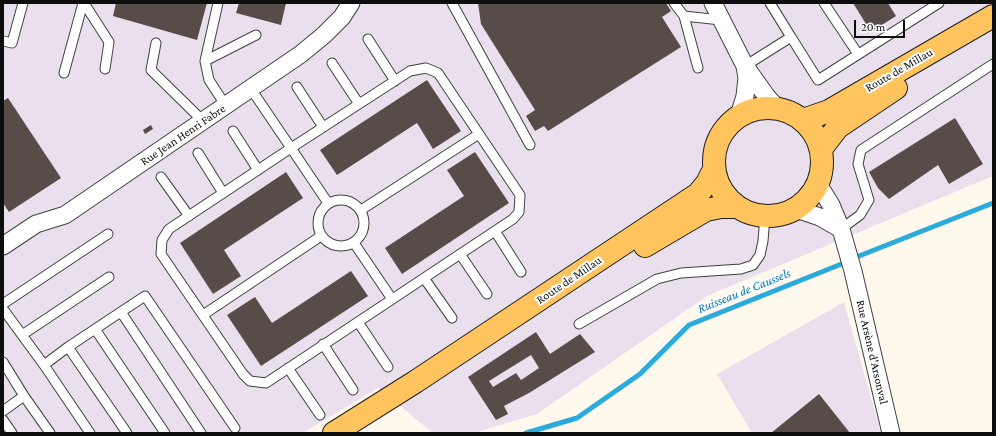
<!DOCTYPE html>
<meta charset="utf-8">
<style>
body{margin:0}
#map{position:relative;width:996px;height:436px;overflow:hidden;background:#fff9ed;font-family:"Crimson Pro",serif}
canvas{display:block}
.frame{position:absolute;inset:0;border:4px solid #0d0d0d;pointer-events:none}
.scale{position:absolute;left:854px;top:20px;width:51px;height:18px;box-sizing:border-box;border:2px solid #0d0d0d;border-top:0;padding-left:5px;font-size:12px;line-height:14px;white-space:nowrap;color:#0d0d0d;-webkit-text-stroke:3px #fff;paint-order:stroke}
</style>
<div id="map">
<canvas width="996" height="436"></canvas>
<div class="frame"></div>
<div class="scale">20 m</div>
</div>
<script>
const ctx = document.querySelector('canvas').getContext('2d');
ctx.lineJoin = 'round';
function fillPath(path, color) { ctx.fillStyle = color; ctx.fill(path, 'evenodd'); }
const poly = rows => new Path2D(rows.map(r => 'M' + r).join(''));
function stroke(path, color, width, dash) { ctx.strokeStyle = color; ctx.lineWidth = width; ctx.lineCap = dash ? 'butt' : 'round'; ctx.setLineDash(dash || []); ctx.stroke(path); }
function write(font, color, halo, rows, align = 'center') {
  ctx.font = font + ' "Crimson Pro",serif'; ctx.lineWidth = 4; ctx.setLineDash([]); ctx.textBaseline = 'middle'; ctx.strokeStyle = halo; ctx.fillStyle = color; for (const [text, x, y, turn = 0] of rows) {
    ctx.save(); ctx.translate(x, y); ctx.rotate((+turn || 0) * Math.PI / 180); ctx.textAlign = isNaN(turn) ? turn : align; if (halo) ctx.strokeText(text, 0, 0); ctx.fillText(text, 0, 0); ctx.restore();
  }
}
const industrial = poly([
 [3,3,993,3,993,176,707,296,537,414,474,433,433,433,378,388,303,433,3,433],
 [844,302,881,433,752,433,717,374]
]);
const stream = poly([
 [526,433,577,418,640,374,689,325,844,263,854,258,993,203]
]);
const building = poly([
 [116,3,207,3,197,40,113,16],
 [239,3,286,3,281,25,236,13],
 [478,3,666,3,671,11,662,17,681,47,548,131,544,126,535,131,526,116,535,110,481,24],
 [853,3,888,3,896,16,871,32],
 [427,80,461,131,433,149,417,123,337,175,320,150],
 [8,98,61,178,9,212,3,203,3,101],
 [955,118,983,164,949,184,938,165,889,199,878,188,869,172],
 [151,125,153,129,145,134,143,130],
 [475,152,509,203,402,274,385,248,464,196,447,170],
 [286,172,303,198,224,250,241,276,213,294,180,243],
 [351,271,368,296,261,366,227,315,255,297,272,323],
 [536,332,550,354,580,334,595,352,529,393,504,406,508,414,496,420,468,377],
 [531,355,539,368,521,380,516,373,493,387,489,381],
 [819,394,850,433,771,433]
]);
const service = poly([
 [84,3,109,42,105,69],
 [218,3,205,61,209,80,226,106],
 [452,3,530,145],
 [674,3,684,16,698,68],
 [770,3,791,37],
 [824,3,858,54],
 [684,16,721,20],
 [368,39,395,81],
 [3,41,12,43,23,3],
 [156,43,151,70,203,121],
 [205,61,256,35],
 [332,63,359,104],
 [745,66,791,37,818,80,939,3],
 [64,73,83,3],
 [297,87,323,127],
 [251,89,291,148,169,229,162,240,161,254,243,374,250,381,266,383,513,219,519,212,520,195,438,73,426,68,410,71,291,148,328,203],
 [233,131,258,170],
 [198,153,223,193],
 [161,177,189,216],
 '318 223a23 23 0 1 1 46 0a23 23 0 1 1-46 0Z',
 [361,210,479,134],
 [841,229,860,215,869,200,858,164,861,150,993,64],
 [495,231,521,272],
 [354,243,392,299],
 [460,254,487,294],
 [424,278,452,318],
 [3,304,108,234],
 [3,309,44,365,90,433],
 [121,312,201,433],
 [203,315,321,236],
 [358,322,388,367],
 [579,324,657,279,681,273,741,269,753,265,760,255,763,241,765,216],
 [95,329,165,433],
 [22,335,109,277],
 [323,344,353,390],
 [68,347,145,296,235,428],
 [3,362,24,396,3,411],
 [44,365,68,347,127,433],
 [288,368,320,415],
 [24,396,50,433],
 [3,420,12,433]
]);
const minor = poly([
 [713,3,745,66,767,97,777,108],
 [739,116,745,96,747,78,745,66],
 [818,184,831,205,841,229,853,271,891,433],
 [796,209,820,217,841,229],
 [3,246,36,224,65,215,301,54,324,35,342,17,351,3]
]);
const primary = poly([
 '714 162a54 54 0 1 1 108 0a54 54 0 1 1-108 0Z',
 [803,120,829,111,993,16],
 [821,149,838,127,896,88],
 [645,246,706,210,721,207,737,207],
 [334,433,415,382,698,194,707,183,714,169]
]);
const streetNames = [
 ["Route de Millau",899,70,-30],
 ["Rue Jean Henri Fabre",183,135,-34],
 ["Route de Millau",569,280,-34],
 ["Rue Arsène d'Arsonval",872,352,77]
];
const waterNames = [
 ["Ruisseau de Caussels",744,291,-22]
];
fillPath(industrial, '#eae0ed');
stroke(stream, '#2aabdc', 5);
fillPath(building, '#574c48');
stroke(service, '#404040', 11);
stroke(minor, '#404040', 19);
stroke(primary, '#1e1e1e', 24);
stroke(service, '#fff', 9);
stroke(minor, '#fff', 17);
stroke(primary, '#ffc45d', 22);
write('12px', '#0d0d0d', '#fff', streetNames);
write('italic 13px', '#0979ad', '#fff', waterNames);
</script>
